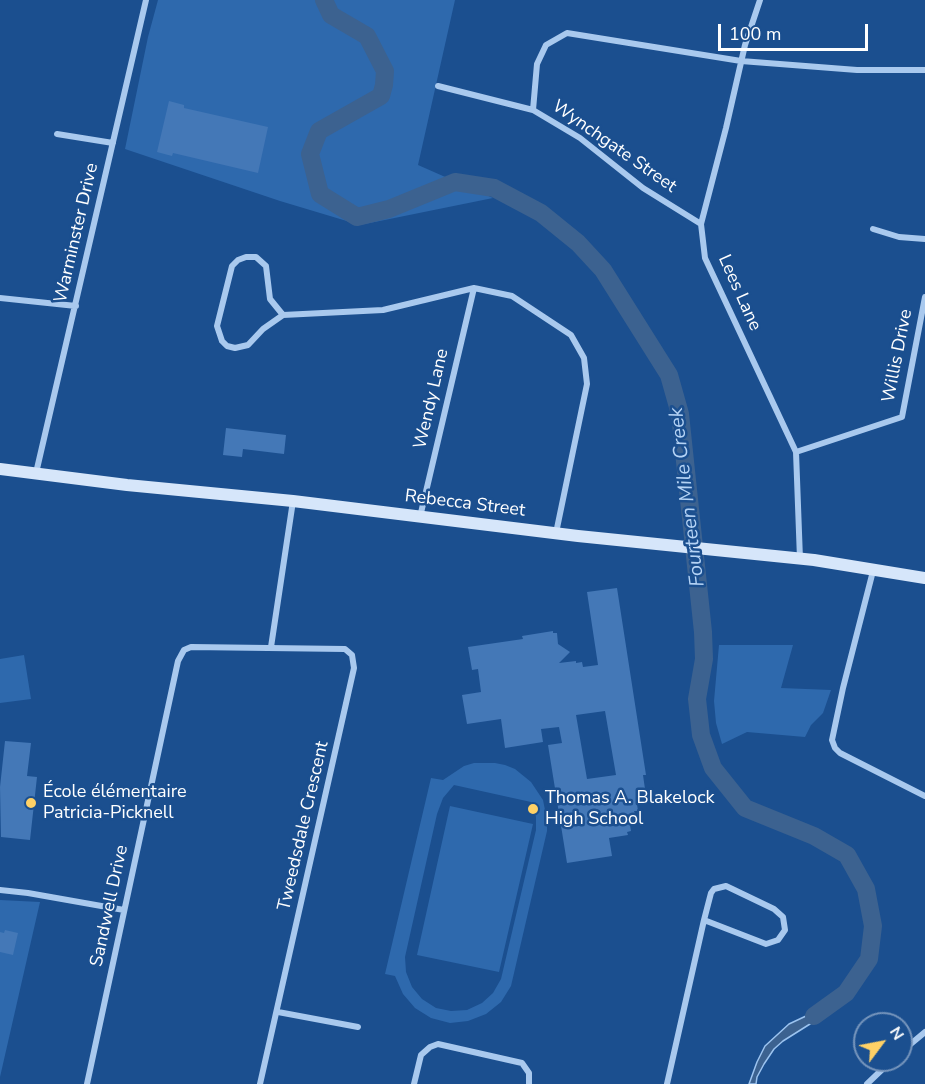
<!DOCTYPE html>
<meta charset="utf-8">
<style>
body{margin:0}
#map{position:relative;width:925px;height:1084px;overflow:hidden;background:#1b4f8f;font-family:"Nunito Sans",sans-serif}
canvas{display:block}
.north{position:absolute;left:853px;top:1012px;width:60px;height:60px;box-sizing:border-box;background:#1b4f8f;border:2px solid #7695bc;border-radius:50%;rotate:58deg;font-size:16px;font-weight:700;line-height:24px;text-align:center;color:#fff}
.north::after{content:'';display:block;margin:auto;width:21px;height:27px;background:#ffd166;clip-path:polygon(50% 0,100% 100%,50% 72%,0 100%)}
.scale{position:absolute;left:718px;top:24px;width:150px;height:27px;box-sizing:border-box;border:3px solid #fff;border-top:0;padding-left:8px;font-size:18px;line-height:21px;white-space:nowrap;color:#fff;-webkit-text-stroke:4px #1b4f8f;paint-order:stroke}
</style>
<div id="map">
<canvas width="925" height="1084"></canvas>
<div class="north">N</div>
<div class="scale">100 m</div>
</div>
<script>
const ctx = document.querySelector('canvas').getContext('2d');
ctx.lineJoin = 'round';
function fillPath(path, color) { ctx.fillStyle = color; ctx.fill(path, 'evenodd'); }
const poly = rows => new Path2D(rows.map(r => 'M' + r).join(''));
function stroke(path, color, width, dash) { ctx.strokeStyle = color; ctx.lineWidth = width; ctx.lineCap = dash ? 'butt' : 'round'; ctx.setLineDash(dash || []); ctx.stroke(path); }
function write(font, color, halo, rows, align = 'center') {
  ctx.font = font + ' "Nunito Sans",sans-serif'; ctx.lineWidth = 5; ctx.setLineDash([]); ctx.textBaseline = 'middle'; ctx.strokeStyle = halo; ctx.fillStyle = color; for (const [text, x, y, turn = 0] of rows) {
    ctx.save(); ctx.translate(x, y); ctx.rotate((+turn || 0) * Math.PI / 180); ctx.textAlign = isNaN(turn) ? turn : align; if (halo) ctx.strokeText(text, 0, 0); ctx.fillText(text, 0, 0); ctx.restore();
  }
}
const green = poly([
 [158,0,455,0,418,165,493,198,360,225,280,201,125,149,148,37],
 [719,645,793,645,781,688,831,690,823,713,811,725,805,737,747,732,722,744,716,723,714,701],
 [24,655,31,699,0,703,0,659],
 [474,763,495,763,505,765,515,769,531,782,543,800,547,820,547,831,511,986,501,1002,486,1014,468,1021,450,1023,431,1018,415,1008,403,994,395,976,385,974,431,778,443,780,464,766],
 [454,785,531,802,536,817,536,830,501,979,493,993,482,1003,467,1010,451,1011,436,1008,422,999,412,987,406,972,405,957,437,814,443,798],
 [450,806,533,824,499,972,417,955],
 [0,900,40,902,0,1077]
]);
const water = poly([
 [831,1001,837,1007,783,1041,774,1049,764,1064,757,1077,756,1084,749,1084,757,1062,765,1046,789,1024,823,1008,831,1001]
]);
const river = poly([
 [324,0,331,15,367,36,385,71,384,85,381,96,319,131,310,154,320,194,357,217,389,209,455,182,494,188,541,213,578,243,603,270,669,375,680,414,703,632,704,659,697,699,701,735,713,768,745,808,814,836,847,855,866,889,873,926,869,959,846,993,814,1016]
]);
const building = poly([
 [169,101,184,105,184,108,268,127,258,173,173,153,172,156,157,152],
 [226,428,286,435,284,454,243,449,242,457,223,455],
 [617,588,646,775,643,775,646,796,639,797,640,804,637,804,638,811,634,811,636,817,632,818,633,824,630,825,631,831,627,832,628,835,609,838,612,856,567,863,548,745,562,743,559,727,541,729,543,742,505,748,501,719,467,724,462,695,481,692,478,669,472,670,468,647,523,639,522,636,553,631,553,633,557,633,558,644,570,652,559,663,576,661,576,663,582,662,583,667,598,665,587,592],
 [605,711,616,775,587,779,576,715],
 [5,741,31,743,27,776,37,777,30,840,1,837,0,787],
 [5,930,18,933,13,955,0,952,0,932,4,933]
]);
const street = poly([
 [760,0,745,45,726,128,701,224,705,258,796,452,800,559],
 [438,86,533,110,580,138,643,188,701,224],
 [533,110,537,64,546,45,567,33,741,61,857,70,925,70],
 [57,134,113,143],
 [873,229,899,237,925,239],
 [0,298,76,306],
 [283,315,270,299,266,266,256,257,246,257,238,260,232,266,217,326,222,341,227,346,235,348,248,345,263,329,283,315,383,310,474,288,512,296,571,335,584,358,587,384,556,533],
 [796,452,902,417,925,297],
 [36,473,146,0],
 [420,517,474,288],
 [873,571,843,688,832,740,835,748,840,753,925,796],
 [271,647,293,501],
 [0,890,28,893,124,910],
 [278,1012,358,1027],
 [901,1052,925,1032],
 [87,1084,178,661,184,650,191,647,345,649,352,655,354,668,260,1084],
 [414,1084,421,1055,430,1047,438,1044,522,1063,529,1073,529,1084],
 [667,1084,704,920,711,893,714,889,726,886,774,909,783,917,785,930,778,940,766,944,704,920],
 [867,1084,892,1060]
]);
const secondary = poly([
 [0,469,127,485,293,501,578,536,814,560,925,578]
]);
const markers = [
 [31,803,6,"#ffd166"],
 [533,809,6,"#ffd166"]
];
const streetNames = [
 ["Wynchgate Street",614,147,35],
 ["Warminster Drive",77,233,-77],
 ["Lees Lane",739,293,66],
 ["Willis Drive",898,356,-79],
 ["Wendy Lane",432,399,-77],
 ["Rebecca Street",465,504,7],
 ["Tweedsdale Crescent",304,826,-77],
 ["Sandwell Drive",110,906,-78]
];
const poiNames = [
 ["École élémentaire",43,793],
 ["Patricia-Picknell",43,814],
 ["Thomas A. Blakelock",545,799],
 ["High School",545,820]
];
const waterNames = [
 ["Fourteen Mile Creek",688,497,-97]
];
fillPath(green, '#2e69ad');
fillPath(water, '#3c6290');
stroke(water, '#9cc4f0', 1.5);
stroke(river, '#3c6290', 18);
fillPath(building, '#4478b7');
stroke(street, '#a9c9ee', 6);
stroke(secondary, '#d6e6fa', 12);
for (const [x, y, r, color] of markers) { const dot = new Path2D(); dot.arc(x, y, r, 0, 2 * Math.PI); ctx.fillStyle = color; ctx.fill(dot); stroke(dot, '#1b4f8f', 2); }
write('18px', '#fff', '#1b4f8f', streetNames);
write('18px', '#fff', '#1b4f8f', poiNames, 'left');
write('italic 20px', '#b5d3f5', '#1b4f8f', waterNames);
</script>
